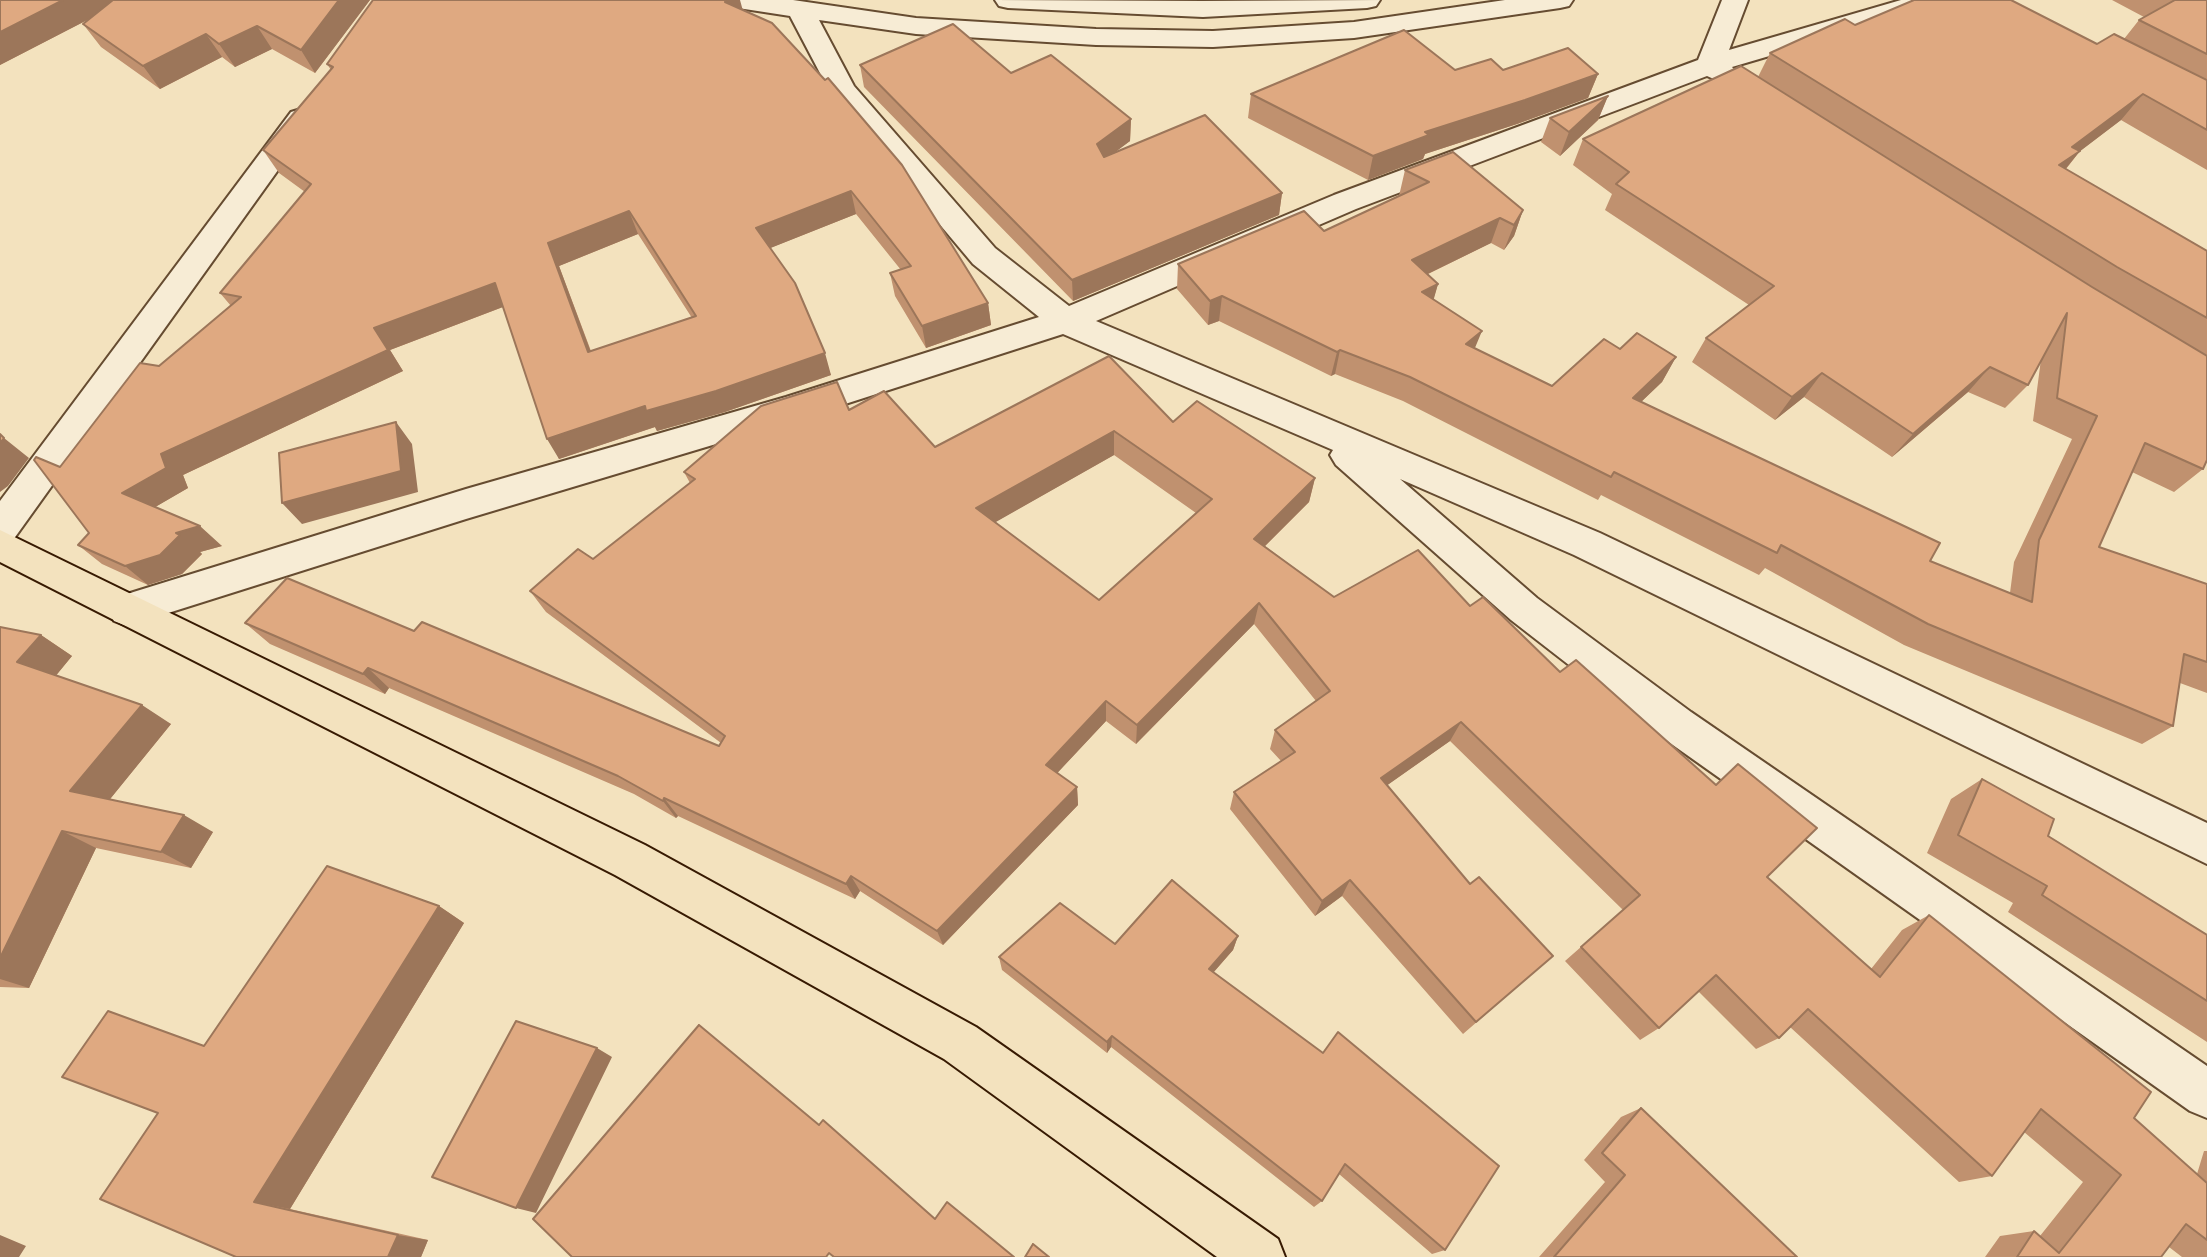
<!DOCTYPE html>
<style>
body{margin:0}
canvas{display:block;background:#f3e2be}
</style>
<canvas width="2207" height="1257"></canvas>
<script>
const ctx = document.querySelector('canvas').getContext('2d');
ctx.lineJoin = 'round';
const poly = rows => new Path2D(rows.map(r => 'M' + r).join(''));
function stroke(path, color, width, dash) { ctx.strokeStyle = color; ctx.lineWidth = width; ctx.lineCap = dash ? 'butt' : 'round'; ctx.setLineDash(dash || []); ctx.stroke(path); }
function fillPath(path, color) { ctx.fillStyle = color; ctx.fill(path, 'evenodd'); }
const minor = poly([
 [725,0,793,0,916,18,1096,29,1213,31,1354,22,1505,0,1573,0,1569,6,1560,8,1354,38,1213,47,1096,45,916,34,819,20,854,86,995,248,1069,306,1334,195,1698,60,1722,0,1748,0,1729,50,1901,0,1943,0,1939,6,1732,67,1739,75,1735,81,1725,84,1707,76,1356,209,1096,321,1600,533,2207,823,2207,864,1574,555,1400,479,1537,598,1691,712,2207,1066,2207,1118,2190,1111,1663,738,1511,620,1336,465,1330,455,1333,450,1063,334,786,423,466,519,127,626,114,621,108,610,114,599,127,594,466,489,786,397,1039,317,973,264,832,96,790,16,738,8,729,6,725,0],
 [995,0,1203,1,1380,0,1376,6,1367,8,1203,17,1008,8,999,6,995,0],
 [301,109,311,112,315,118,311,124,13,540,0,544,0,501,291,112,301,109]
]);
const major = poly([
 [0,530,645,845,976,1027,1278,1239,1285,1257,1217,1257,944,1059,615,875,0,562,0,530]
]);
const wall = poly([
 [0,0,370,0,315,73,272,49,235,67,222,57,160,89,101,47,83,24,91,18,0,65],
 [2112,0,2207,0,2207,170,2121,120,2080,151,2066,169,2207,251,2207,460,2203,469,2174,492,2132,472,2099,547,2207,584,2207,693,2180,683,2173,726,2142,744,1904,645,1765,568,1759,575,1601,495,1598,500,1403,401,1335,374,1331,376,1219,321,1208,325,1177,289,1178,264,1324,231,1399,196,1405,170,1523,210,1514,236,1504,250,1491,243,1428,274,1438,284,1433,300,1475,349,1552,386,1620,349,1676,357,1662,382,1641,402,1930,561,2010,593,2014,562,2072,439,2033,421,2041,359,2028,385,2005,408,1968,392,1892,457,1804,397,1775,420,1692,362,1706,338,1749,305,1605,210,1612,194,1573,165,1583,139,1758,77,1770,53,1855,25,2097,44,2124,39,2139,20,2144,17],
 [742,9,988,303,991,325,926,348,895,296,890,273,901,270,856,214,770,248,831,375,725,412,657,431,655,427,559,459,503,307,390,350,403,371,183,475,188,488,155,507,222,546,200,552,202,554,182,574,148,585,102,564,78,545,89,533,60,467,159,366,231,306,220,293,305,192,279,173,263,150,331,70,327,64],
 [638,234,692,318,591,351,559,266],
 [860,65,1011,73,1131,119,1130,141,1113,153,1282,193,1279,215,1073,301,864,87],
 [1455,70,1503,70,1598,74,1588,98,1517,124,1425,154,1423,159,1368,180,1248,118,1251,94],
 [1608,96,1598,120,1560,156,1541,142,1550,118],
 [849,410,935,447,1173,422,1315,478,1309,502,1265,546,1334,597,1470,606,1767,877,1871,969,1902,930,1929,915,2134,1118,2197,1174,2204,1151,2207,1151,2207,1257,2182,1257,2169,1247,2161,1257,1985,1257,2000,1236,2034,1231,2040,1236,2083,1182,2024,1132,1992,1176,1959,1182,1790,1027,1779,1038,1756,1049,1698,991,1659,1028,1640,1040,1565,961,1623,910,1450,741,1387,785,1470,884,1553,956,1463,1034,1342,896,1315,916,1230,809,1234,792,1281,761,1270,749,1275,730,1316,701,1254,624,1136,744,1106,721,1057,773,1077,787,1078,805,943,945,860,891,855,899,678,816,676,818,634,794,389,688,385,694,270,644,245,623,414,631,719,746,721,743,546,612,530,591,593,559,690,483,684,472],
 [1114,455,1196,513,1099,600,995,522],
 [0,627,41,635,72,656,56,675,171,724,110,799,213,832,191,868,96,848,29,988,0,987],
 [1982,779,2048,836,2207,935,2207,1042,2008,912,2013,903,1927,853,1951,799],
 [439,906,464,923,290,1209,428,1240,421,1257,236,1257,205,1045],
 [1238,936,1233,950,1213,973,1445,1250,1432,1254,1339,1174,1322,1201,1314,1207,1111,1047,1107,1053,1002,970,999,957,1115,944],
 [1641,1108,1797,1257,1539,1257,1605,1182,1584,1160,1621,1117]
]);
const shadedWall = poly([
 [63,0,126,0,0,65,0,32],
 [339,0,370,0,315,73,301,50],
 [726,0,740,0,743,11,725,2],
 [257,26,272,49,235,67,219,44],
 [206,34,222,57,160,89,143,66],
 [1598,74,1588,98,1517,124,1425,154,1423,159,1368,180,1373,156,1425,132],
 [2143,94,2121,120,2079,152,2080,151,2059,177,2038,190,2072,147],
 [1608,96,1598,120,1560,156,1569,132],
 [1131,119,1130,141,1097,166,1097,144],
 [851,191,856,214,763,251,756,228],
 [1282,193,1279,215,1073,301,1072,280],
 [1523,210,1514,236,1504,250,1514,225],
 [629,211,638,234,559,266,599,374,588,352,548,243],
 [1500,218,1491,243,1405,285,1412,260],
 [495,283,508,305,390,350,403,371,183,475,188,488,145,513,122,493,161,454,374,328],
 [1438,284,1431,309,1422,292],
 [1222,296,1219,321,1208,325,1210,301],
 [988,303,991,325,926,348,922,326],
 [1482,331,1472,355,1466,344],
 [1340,350,1335,374,1331,376,1337,352],
 [825,353,831,375,725,412,657,431,655,427,559,459,547,439,645,406],
 [1676,357,1662,382,1620,422,1633,398],
 [1990,367,1968,392,1892,457,1913,434],
 [1822,373,1804,397,1775,420,1792,397],
 [396,422,412,444,418,492,302,524,282,503],
 [1114,431,1114,455,980,531,976,508],
 [4,438,29,458,8,486,0,492,0,443],
 [1315,478,1309,502,1250,561,1254,539],
 [200,526,222,546,200,552,202,554,182,574,148,585,125,566,176,533],
 [1259,603,1254,624,1136,744,1137,725],
 [41,635,72,656,50,683,17,662],
 [368,668,389,688,385,694,363,674],
 [1106,701,1106,721,1048,783,1046,765],
 [142,705,171,724,102,809,70,791],
 [1461,722,1450,741,1372,796,1381,778],
 [1077,787,1078,805,943,945,937,931],
 [664,798,678,816,676,818,663,801],
 [184,815,213,832,191,868,161,852],
 [62,831,96,848,29,988,0,979,0,958],
 [851,876,860,891,855,899,846,884],
 [1350,880,1342,896,1315,916,1322,901],
 [439,906,464,923,290,1209,254,1202],
 [1238,936,1233,950,1205,982,1209,969],
 [1112,1036,1111,1047,1107,1053,1107,1042],
 [597,1048,612,1057,536,1213,516,1208],
 [0,1235,26,1246,19,1257,0,1257],
 [398,1235,428,1240,421,1257,388,1257]
]);
const building = poly([
 [0,0,63,0,0,32,0,0],
 [113,0,339,0,301,50,257,26,219,44,206,34,143,66,83,24,113,0],
 [373,0,726,0,725,2,772,23,825,80,828,78,902,165,988,303,922,326,890,273,911,266,851,191,756,228,795,283,825,353,716,391,646,411,645,406,547,439,495,283,374,328,388,350,161,454,166,468,122,493,200,526,176,533,180,535,160,555,125,566,78,545,89,533,34,460,36,457,60,467,140,363,159,366,241,297,220,293,311,184,263,150,333,67,327,64,373,0],
 [629,211,696,316,588,352,548,243,629,211],
 [1914,0,2011,0,2097,44,2114,34,2207,80,2207,130,2143,94,2072,147,2080,151,2059,165,2207,251,2207,318,2117,267,1770,53,1845,19,1855,25,1914,0],
 [2175,0,2207,0,2207,54,2139,20,2175,0],
 [953,24,1011,73,1051,55,1131,119,1097,144,1104,157,1205,115,1282,193,1072,280,860,65,953,24],
 [1404,30,1455,70,1491,59,1503,70,1568,48,1598,74,1525,100,1425,132,1429,135,1373,156,1251,94,1404,30],
 [1741,66,2092,287,2207,356,2207,460,2203,469,2145,443,2099,547,2207,584,2207,662,2184,654,2173,726,1928,624,1781,545,1777,553,1614,472,1611,477,1410,377,1340,350,1337,352,1222,296,1210,301,1178,264,1304,211,1324,231,1429,182,1405,170,1453,152,1523,210,1514,225,1500,218,1412,260,1438,284,1422,292,1482,331,1466,344,1552,386,1604,339,1620,349,1637,333,1676,357,1633,398,1940,543,1930,561,2032,602,2039,540,2097,416,2057,398,2067,313,2028,385,1990,367,1913,434,1822,373,1792,397,1706,338,1774,286,1616,184,1629,172,1583,139,1741,66],
 [1608,96,1569,132,1550,118,1608,96],
 [1109,356,1173,422,1197,401,1315,478,1254,539,1334,597,1418,550,1470,606,1483,597,1560,672,1576,660,1716,785,1738,764,1817,828,1767,877,1880,977,1929,915,2151,1092,2134,1118,2207,1183,2207,1240,2186,1224,2161,1257,2017,1257,2034,1231,2059,1253,2121,1175,2041,1109,1992,1176,1808,1009,1779,1038,1716,975,1659,1028,1581,947,1640,895,1461,722,1381,778,1470,884,1479,877,1553,956,1476,1022,1350,880,1322,901,1234,792,1295,752,1275,730,1330,691,1259,603,1137,725,1106,701,1046,765,1077,787,937,931,851,876,846,884,664,798,663,801,618,776,368,668,363,674,245,623,287,578,414,631,422,622,719,746,725,736,530,591,578,549,593,559,695,479,684,472,761,406,837,382,849,410,884,391,935,447,1109,356],
 [1114,431,1212,499,1099,600,976,508,1114,431],
 [396,422,401,471,282,503,279,453,396,422],
 [0,434,4,438,0,443,0,434],
 [0,627,41,635,17,662,142,705,70,791,184,815,161,852,62,831,0,958,0,627],
 [1982,779,2054,819,2048,836,2207,935,2207,1001,2042,895,2047,886,1958,835,1982,779],
 [327,866,439,906,254,1202,398,1235,388,1257,236,1257,100,1199,158,1113,62,1077,108,1011,204,1046,327,866],
 [1172,880,1238,936,1209,969,1323,1053,1338,1032,1499,1166,1445,1250,1345,1164,1322,1201,1112,1036,1107,1042,999,957,1060,903,1115,944,1172,880],
 [516,1021,597,1048,516,1208,432,1177,516,1021],
 [699,1025,819,1125,823,1120,935,1219,947,1202,1014,1257,834,1257,829,1253,826,1257,572,1257,533,1219,699,1025],
 [1641,1108,1797,1257,1554,1257,1625,1175,1602,1153,1641,1108],
 [1033,1244,1049,1257,1025,1257,1033,1244]
]);
stroke(minor, '#664c31', 4);
stroke(major, '#371a02', 4);
fillPath(minor, '#f7ecd5');
fillPath(major, '#f3e2be');
fillPath(wall, '#c0916f');
fillPath(shadedWall, '#9c765a');
fillPath(building, '#dfa981');
stroke(building, '#9c765a', 2);
</script>
